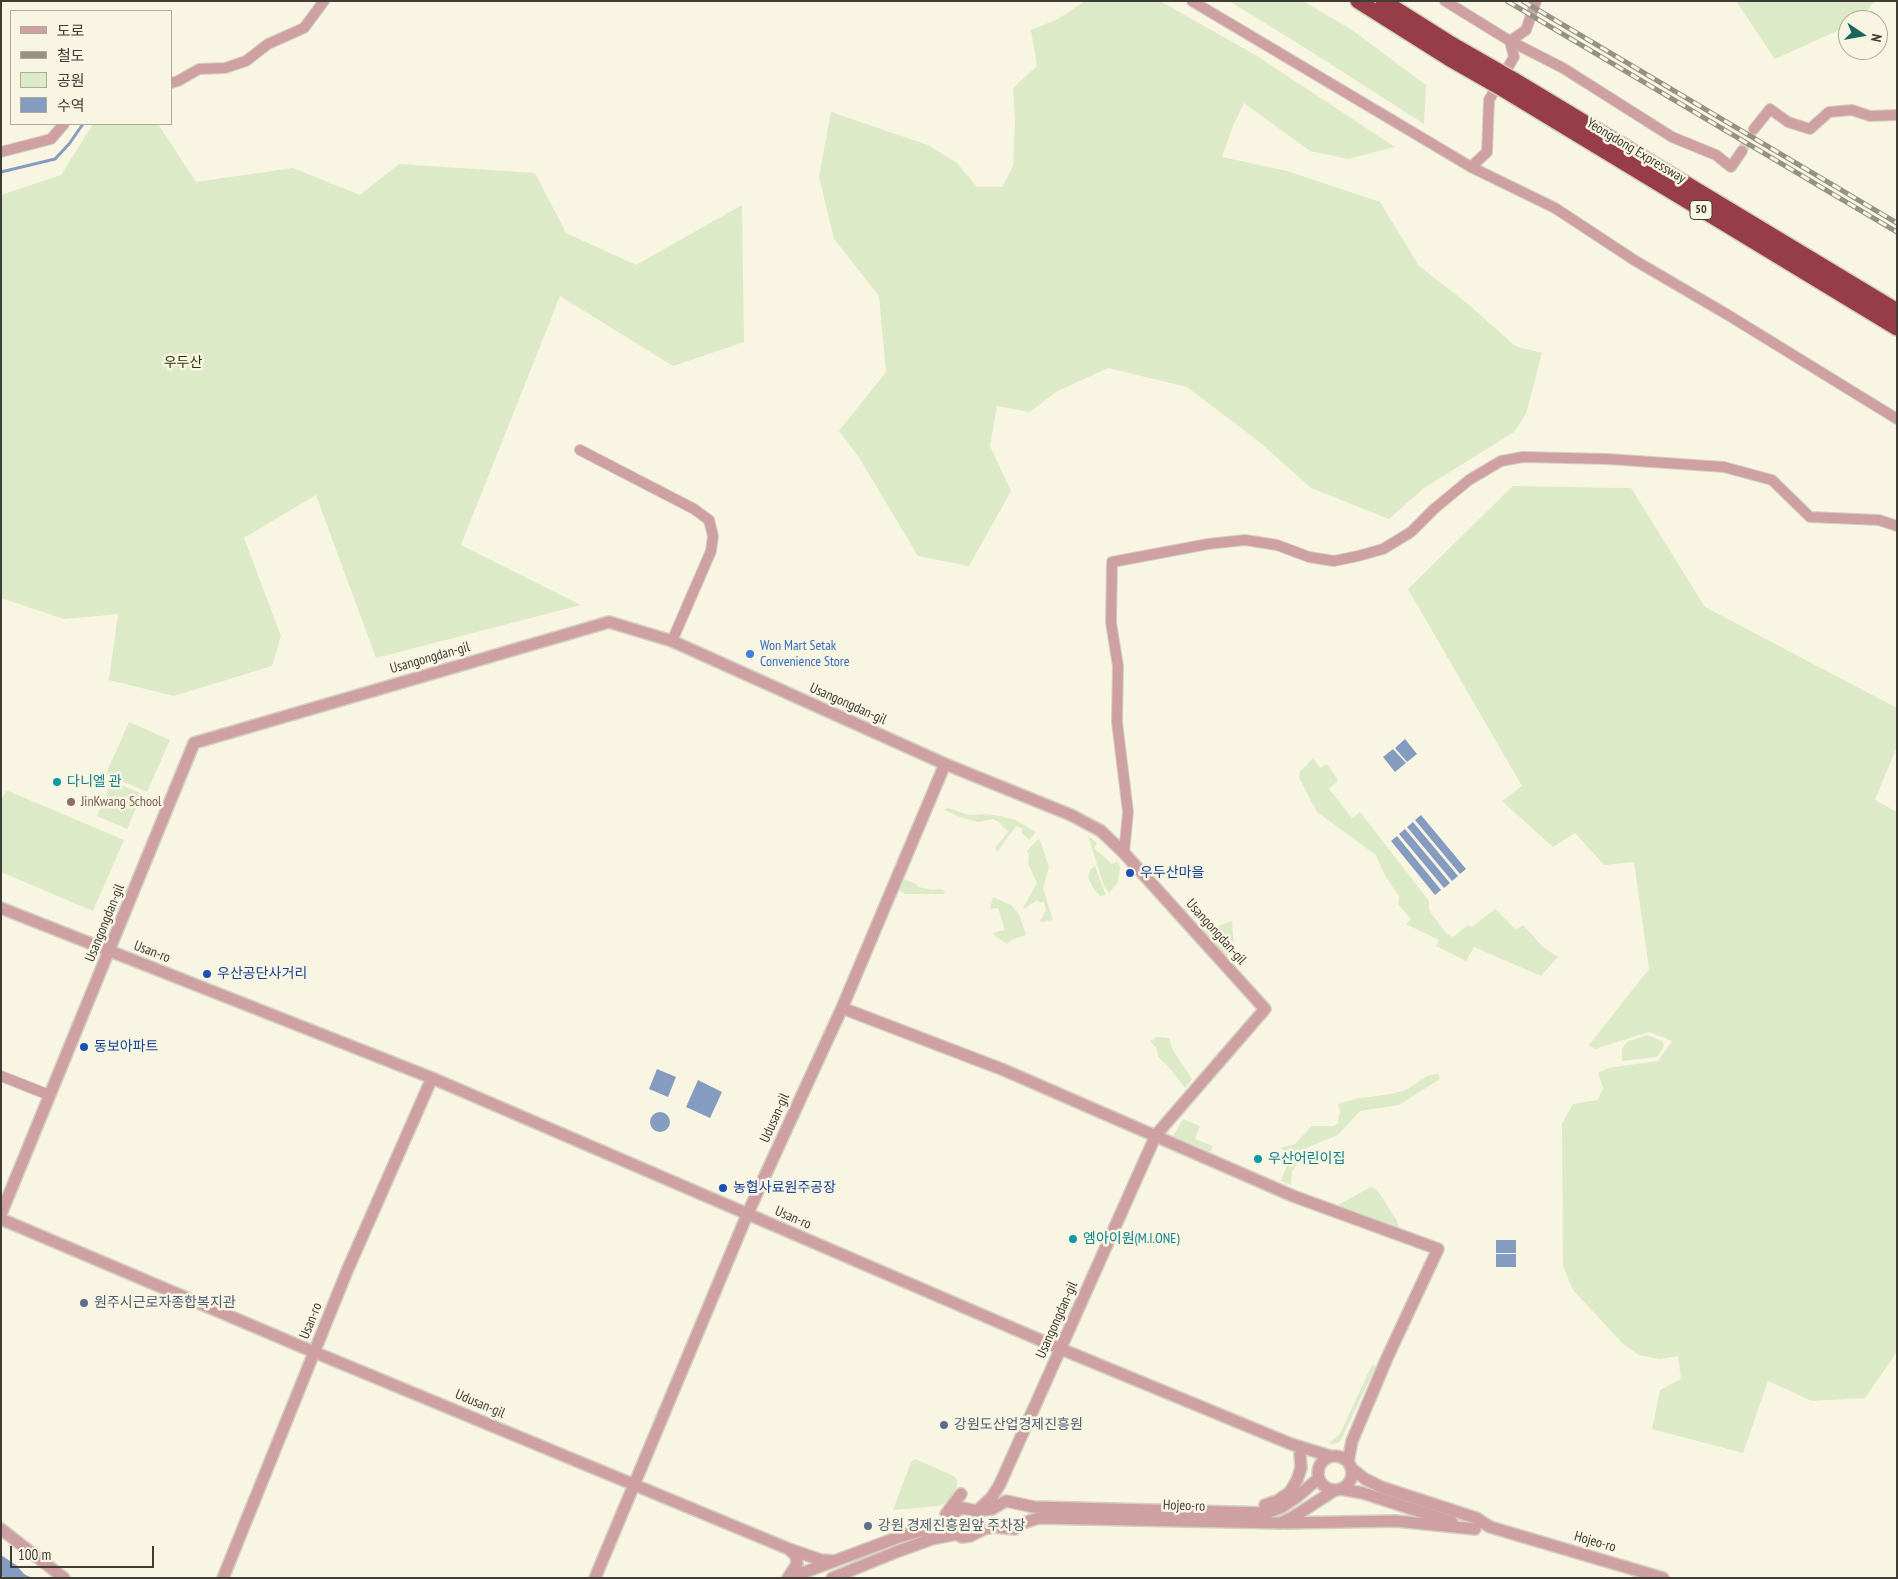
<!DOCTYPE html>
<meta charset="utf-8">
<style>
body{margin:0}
#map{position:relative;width:1898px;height:1579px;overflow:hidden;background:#f9f5e3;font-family:"PT Sans Narrow","Noto Sans KR",sans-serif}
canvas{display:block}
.frame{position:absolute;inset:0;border:2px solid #3e3c35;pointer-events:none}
.legend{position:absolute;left:10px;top:10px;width:162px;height:115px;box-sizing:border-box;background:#f9f5e3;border:1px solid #aeab9d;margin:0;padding:6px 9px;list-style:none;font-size:15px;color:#3e3c35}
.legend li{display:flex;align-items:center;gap:10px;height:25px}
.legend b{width:25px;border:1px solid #aeab9d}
.north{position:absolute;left:1838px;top:10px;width:50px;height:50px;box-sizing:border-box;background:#f9f5e3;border:1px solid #aeab9d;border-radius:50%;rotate:102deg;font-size:14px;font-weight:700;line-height:20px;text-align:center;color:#3e3c35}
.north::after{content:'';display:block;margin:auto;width:18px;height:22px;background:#1d655a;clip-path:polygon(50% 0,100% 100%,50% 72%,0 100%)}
.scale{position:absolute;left:10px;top:1546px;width:144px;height:22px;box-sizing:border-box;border:2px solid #3e3c35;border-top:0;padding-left:6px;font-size:15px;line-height:18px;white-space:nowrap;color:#3e3c35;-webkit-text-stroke:4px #f9f5e3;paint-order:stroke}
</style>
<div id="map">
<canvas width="1898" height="1579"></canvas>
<div class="frame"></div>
<ul class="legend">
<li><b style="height:6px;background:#cea0a2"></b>도로</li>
<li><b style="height:6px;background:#949285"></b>철도</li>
<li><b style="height:14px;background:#dceac7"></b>공원</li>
<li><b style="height:14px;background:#859cc1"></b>수역</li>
</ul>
<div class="north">N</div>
<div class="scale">100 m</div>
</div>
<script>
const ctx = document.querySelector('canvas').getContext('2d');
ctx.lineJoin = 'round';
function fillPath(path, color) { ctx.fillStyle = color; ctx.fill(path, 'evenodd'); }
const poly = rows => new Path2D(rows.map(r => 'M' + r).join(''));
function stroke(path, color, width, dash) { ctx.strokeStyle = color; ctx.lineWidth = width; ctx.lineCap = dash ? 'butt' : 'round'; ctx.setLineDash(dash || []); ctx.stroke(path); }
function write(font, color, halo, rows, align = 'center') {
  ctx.font = font + ' "PT Sans Narrow","Noto Sans KR",sans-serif'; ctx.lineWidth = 5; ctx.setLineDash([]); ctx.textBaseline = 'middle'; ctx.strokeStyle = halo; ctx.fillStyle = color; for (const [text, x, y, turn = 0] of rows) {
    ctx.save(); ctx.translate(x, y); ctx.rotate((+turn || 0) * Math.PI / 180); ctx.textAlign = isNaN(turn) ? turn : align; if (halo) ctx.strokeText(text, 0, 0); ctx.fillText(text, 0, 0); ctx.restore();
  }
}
const green = poly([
 [1085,1,1160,1,1257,56,1395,147,1348,159,1310,151,1244,103,1233,126,1222,157,1287,171,1380,202,1419,266,1468,304,1515,346,1542,353,1526,414,1514,432,1424,488,1389,519,1311,488,1257,440,1187,387,1108,368,1056,392,1030,412,997,406,990,446,1011,491,969,566,918,556,860,459,839,431,886,372,879,296,834,239,819,177,831,112,928,145,957,163,977,187,1002,187,1013,166,1015,121,1013,88,1037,66,1031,30,1058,19],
 [1229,1,1303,1,1352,30,1426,85,1424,124,1315,54],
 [1736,1,1875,1,1859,20,1848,20,1848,26,1775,59],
 [93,124,158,124,196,182,293,168,360,195,399,164,535,173,566,233,636,265,742,205,744,342,673,366,560,296,461,545,581,605,376,658,316,495,244,538,281,636,272,666,174,696,109,680,118,614,64,619,1,598,1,195,61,175],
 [1513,486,1631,488,1705,607,1897,708,1897,746,1875,800,1897,812,1897,1352,1865,1398,1812,1401,1768,1381,1743,1453,1652,1429,1660,1390,1681,1379,1678,1356,1660,1359,1639,1355,1624,1345,1573,1290,1563,1266,1562,1124,1573,1104,1598,1100,1603,1088,1598,1073,1608,1068,1658,1061,1672,1041,1649,1032,1595,1049,1589,1045,1649,969,1634,862,1604,865,1575,833,1553,847,1502,801,1522,786,1408,589],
 [129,722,170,740,147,792,106,774],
 [1313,758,1320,768,1327,764,1338,780,1329,789,1352,818,1360,812,1429,901,1429,910,1446,933,1453,937,1468,925,1472,927,1495,909,1516,930,1523,925,1543,947,1558,957,1541,976,1474,947,1466,961,1436,946,1439,940,1406,924,1411,919,1398,904,1399,896,1385,876,1376,855,1317,812,1299,778,1300,772],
 [112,781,142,794,127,829,97,816],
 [6,790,124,840,93,911,1,872,1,801],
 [948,808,969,815,984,814,1000,816,1015,820,1036,832,1029,840,1021,832,1023,829,1016,826,997,852,995,848,1008,832,999,822,993,819,978,822,960,817,944,810],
 [1088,836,1097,843,1094,848,1112,864,1117,861,1120,867,1118,882,1109,893,1104,886],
 [1038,839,1040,840,1049,867,1043,888,1053,920,1041,922,1040,920,1043,917,1044,913,1046,910,1044,902,1039,902,1037,900,1024,909,1023,908,1037,883,1028,864,1029,855,1027,851],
 [1095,866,1103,888,1106,895,1100,896,1093,888,1088,877,1090,870],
 [904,879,916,884,918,887,933,890,941,889,945,891,944,894,905,894,899,890],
 [993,897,1011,905,1019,914,1026,935,1013,939,1007,944,994,935,993,933,1005,930,998,908,990,909],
 [1232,921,1234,953,1225,956,1203,931],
 [1647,1035,1662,1041,1664,1046,1657,1057,1622,1061,1622,1049,1627,1042],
 [1157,1037,1169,1038,1173,1050,1192,1079,1185,1088,1168,1066,1158,1057,1157,1049,1150,1041],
 [1436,1074,1439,1075,1440,1079,1399,1105,1360,1111,1338,1135,1306,1148,1292,1172,1291,1185,1281,1181,1291,1154,1280,1148,1295,1144,1312,1126,1334,1126,1338,1123,1339,1115,1341,1113,1338,1104,1355,1099,1391,1094,1406,1090,1427,1076],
 [1183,1119,1200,1126,1195,1139,1213,1146,1211,1152,1173,1136],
 [1371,1187,1376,1189,1380,1194,1397,1221,1399,1229,1338,1205],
 [1372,1365,1376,1366,1340,1442,1332,1444,1329,1443,1340,1434],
 [915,1459,954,1476,957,1479,957,1487,948,1501,939,1506,893,1510,911,1462]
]);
const water = poly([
 [1405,739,1417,754,1407,762,1395,748],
 [1393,749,1406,763,1395,772,1383,757],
 [1421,815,1466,869,1460,874,1415,820],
 [1413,822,1458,876,1452,881,1407,827],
 [1405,829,1450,883,1444,888,1399,834],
 [1397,836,1441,890,1435,895,1391,841],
 [657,1069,676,1077,668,1097,649,1089],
 [698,1080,722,1092,710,1118,686,1107],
 '650 1122a10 10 0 1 1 20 0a10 10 0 1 1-20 0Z',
 [1496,1240,1516,1240,1516,1253,1496,1253],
 [1496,1254,1516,1254,1516,1267,1496,1267],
 [1,1555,16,1565,24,1574,32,1578,4,1578,1,1575]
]);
const stream = poly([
 [1,172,55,159,69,144,83,124]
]);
const minorTunnel = poly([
 [1742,151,1754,129]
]);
const minor = poly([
 [1192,1,1471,167,1555,208,1634,260,1728,315,1897,419],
 [1445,1,1510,41,1526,30,1536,1],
 [171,83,178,81,199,69,225,68,246,61,268,44,304,28,324,1],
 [1754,129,1770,109,1788,122,1810,129,1829,112,1852,110,1870,116,1897,115],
 [1,152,51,139,64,124],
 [1471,167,1487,152,1489,100,1514,57,1510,41,1563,68,1672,137,1716,155,1731,167,1742,151],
 [580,450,694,509,709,520,713,536,711,551,672,641],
 [1124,853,1128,812,1117,722,1118,666,1111,623,1112,562,1208,544,1245,540,1277,545,1309,557,1334,561,1358,556,1383,549,1411,532,1434,509,1469,480,1501,461,1523,457,1608,459,1724,467,1772,480,1810,517,1879,520,1897,526],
 [1,1076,49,1095]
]);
const tertiary = poly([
 [1,908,432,1078,1061,1349,1291,1444,1330,1456],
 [842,1008,1004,1070,1293,1196,1438,1249,1387,1358,1352,1441,1348,1462],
 [1,1214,194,743,609,622,672,641,945,764,1071,815,1101,831,1124,853,1265,1009,1156,1135,1000,1484,992,1497,977,1511],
 [1,1219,314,1352,789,1549,821,1560,835,1561],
 '1318 1473a17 17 0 1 1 34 0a17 17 0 1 1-34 0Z',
 [1351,1468,1365,1479,1381,1487,1476,1518,1490,1527,1663,1578],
 [1340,1489,1363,1493,1452,1522],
 [1265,1505,1277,1501,1290,1492,1297,1480,1301,1468,1300,1454],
 [946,1514,961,1494],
 [949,1523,957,1534,962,1537,970,1536,984,1529,994,1527,1015,1529,1023,1523,1039,1518,1281,1523,1293,1517,1335,1490],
 [1285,1523,1396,1521,1475,1529],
 [1,1529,64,1578],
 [223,1578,347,1271,432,1078],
 [595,1578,747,1215,842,1008,945,764],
 [788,1578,797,1564,796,1556,789,1549],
 [789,1578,899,1537,949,1523,952,1515,958,1510,963,1508,977,1511,992,1509,1006,1501,1034,1507,1267,1513,1282,1507,1297,1497,1319,1478],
 [832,1578,896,1552,932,1539,957,1534]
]);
const motorway = poly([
 [1358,1,1450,59],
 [1383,1,1453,45],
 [1514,80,1897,311],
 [1506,91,1897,328]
]);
const rail = poly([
 [1507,1,1897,232],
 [1523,1,1897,223]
]);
const motorwayBridge = poly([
 [1453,45,1514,80],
 [1450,59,1506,91]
]);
const markers = [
 [750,654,5,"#3f7fe0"],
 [57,782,5,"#0f9aa8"],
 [71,802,5,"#8d6e63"],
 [1130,873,5,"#1a4fb4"],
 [207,974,5,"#1a4fb4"],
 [84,1047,5,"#1a4fb4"],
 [1258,1159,5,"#0f9aa8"],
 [723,1188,5,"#1a4fb4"],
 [1073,1239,5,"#0f9aa8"],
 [84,1303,5,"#5c6f8a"],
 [944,1425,5,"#5c6f8a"],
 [868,1526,5,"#5c6f8a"]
];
const shields = [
 [1701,210,22]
];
const shieldNames = [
 ["50",1701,210]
];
const streetNames = [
 ["Yeongdong Expressway",1636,151,31],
 ["Usangongdan-gil",430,658,-16],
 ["Usangongdan-gil",848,704,24],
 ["Usangongdan-gil",105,923,-68],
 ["Usangongdan-gil",1216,932,48],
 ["Usan-ro",152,952,21],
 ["Udusan-gil",775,1118,-66],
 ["Usan-ro",793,1218,23],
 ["Usangongdan-gil",1057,1320,-66],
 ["Usan-ro",311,1321,-68],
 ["Udusan-gil",480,1404,23],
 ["Hojeo-ro",1184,1506,2],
 ["Hojeo-ro",1595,1542,16]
];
const parkNames = [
 ["우두산",183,363]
];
const shopNames = [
 ["Won Mart Setak",760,646],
 ["Convenience Store",760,662]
];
const cultureNames = [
 ["다니엘 관",67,782],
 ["우산어린이집",1268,1159],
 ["엠아이원(M.I.ONE)",1083,1239]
];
const educationNames = [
 ["JinKwang School",81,802]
];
const transitNames = [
 ["우두산마을",1140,873],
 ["우산공단사거리",217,974],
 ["동보아파트",94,1047],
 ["농협사료원주공장",733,1188]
];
const serviceNames = [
 ["원주시근로자종합복지관",94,1303],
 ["강원도산업경제진흥원",954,1425],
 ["강원 경제진흥원앞 주차장",878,1526]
];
fillPath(green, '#dceac7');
fillPath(water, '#859cc1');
stroke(stream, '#859cc1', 3);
stroke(minorTunnel, '#d4d0c0', 10, [10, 5]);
stroke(minor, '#d4d0c0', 12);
stroke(tertiary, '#d4d0c0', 14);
stroke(motorway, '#d4d0c0', 18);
stroke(minor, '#cea0a2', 10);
stroke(tertiary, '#cea0a2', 11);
stroke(motorway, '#963d47', 15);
stroke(rail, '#949285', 5);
stroke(rail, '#f9f5e3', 3, [9]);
stroke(motorwayBridge, '#d4d0c0', 18, []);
stroke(motorwayBridge, '#963d47', 15);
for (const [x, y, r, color] of markers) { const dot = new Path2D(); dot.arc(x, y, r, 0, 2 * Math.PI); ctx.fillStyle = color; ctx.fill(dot); stroke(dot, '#f9f5e3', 2); }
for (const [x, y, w] of shields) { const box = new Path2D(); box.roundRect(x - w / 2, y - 9.5, w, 19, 4); ctx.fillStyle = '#f9f5e3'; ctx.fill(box); stroke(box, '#3e3c35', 1); }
write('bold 12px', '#3e3c35', null, shieldNames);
write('14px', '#3e3c35', '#f9f5e3', streetNames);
write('14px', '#2b3909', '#f9f5e3', parkNames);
write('14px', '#366cbe', '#f9f5e3', shopNames, 'left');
write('14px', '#0d838f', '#f9f5e3', cultureNames, 'left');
write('14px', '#785e54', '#f9f5e3', educationNames, 'left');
write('14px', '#164399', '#f9f5e3', transitNames, 'left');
write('14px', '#4e5e75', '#f9f5e3', serviceNames, 'left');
</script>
